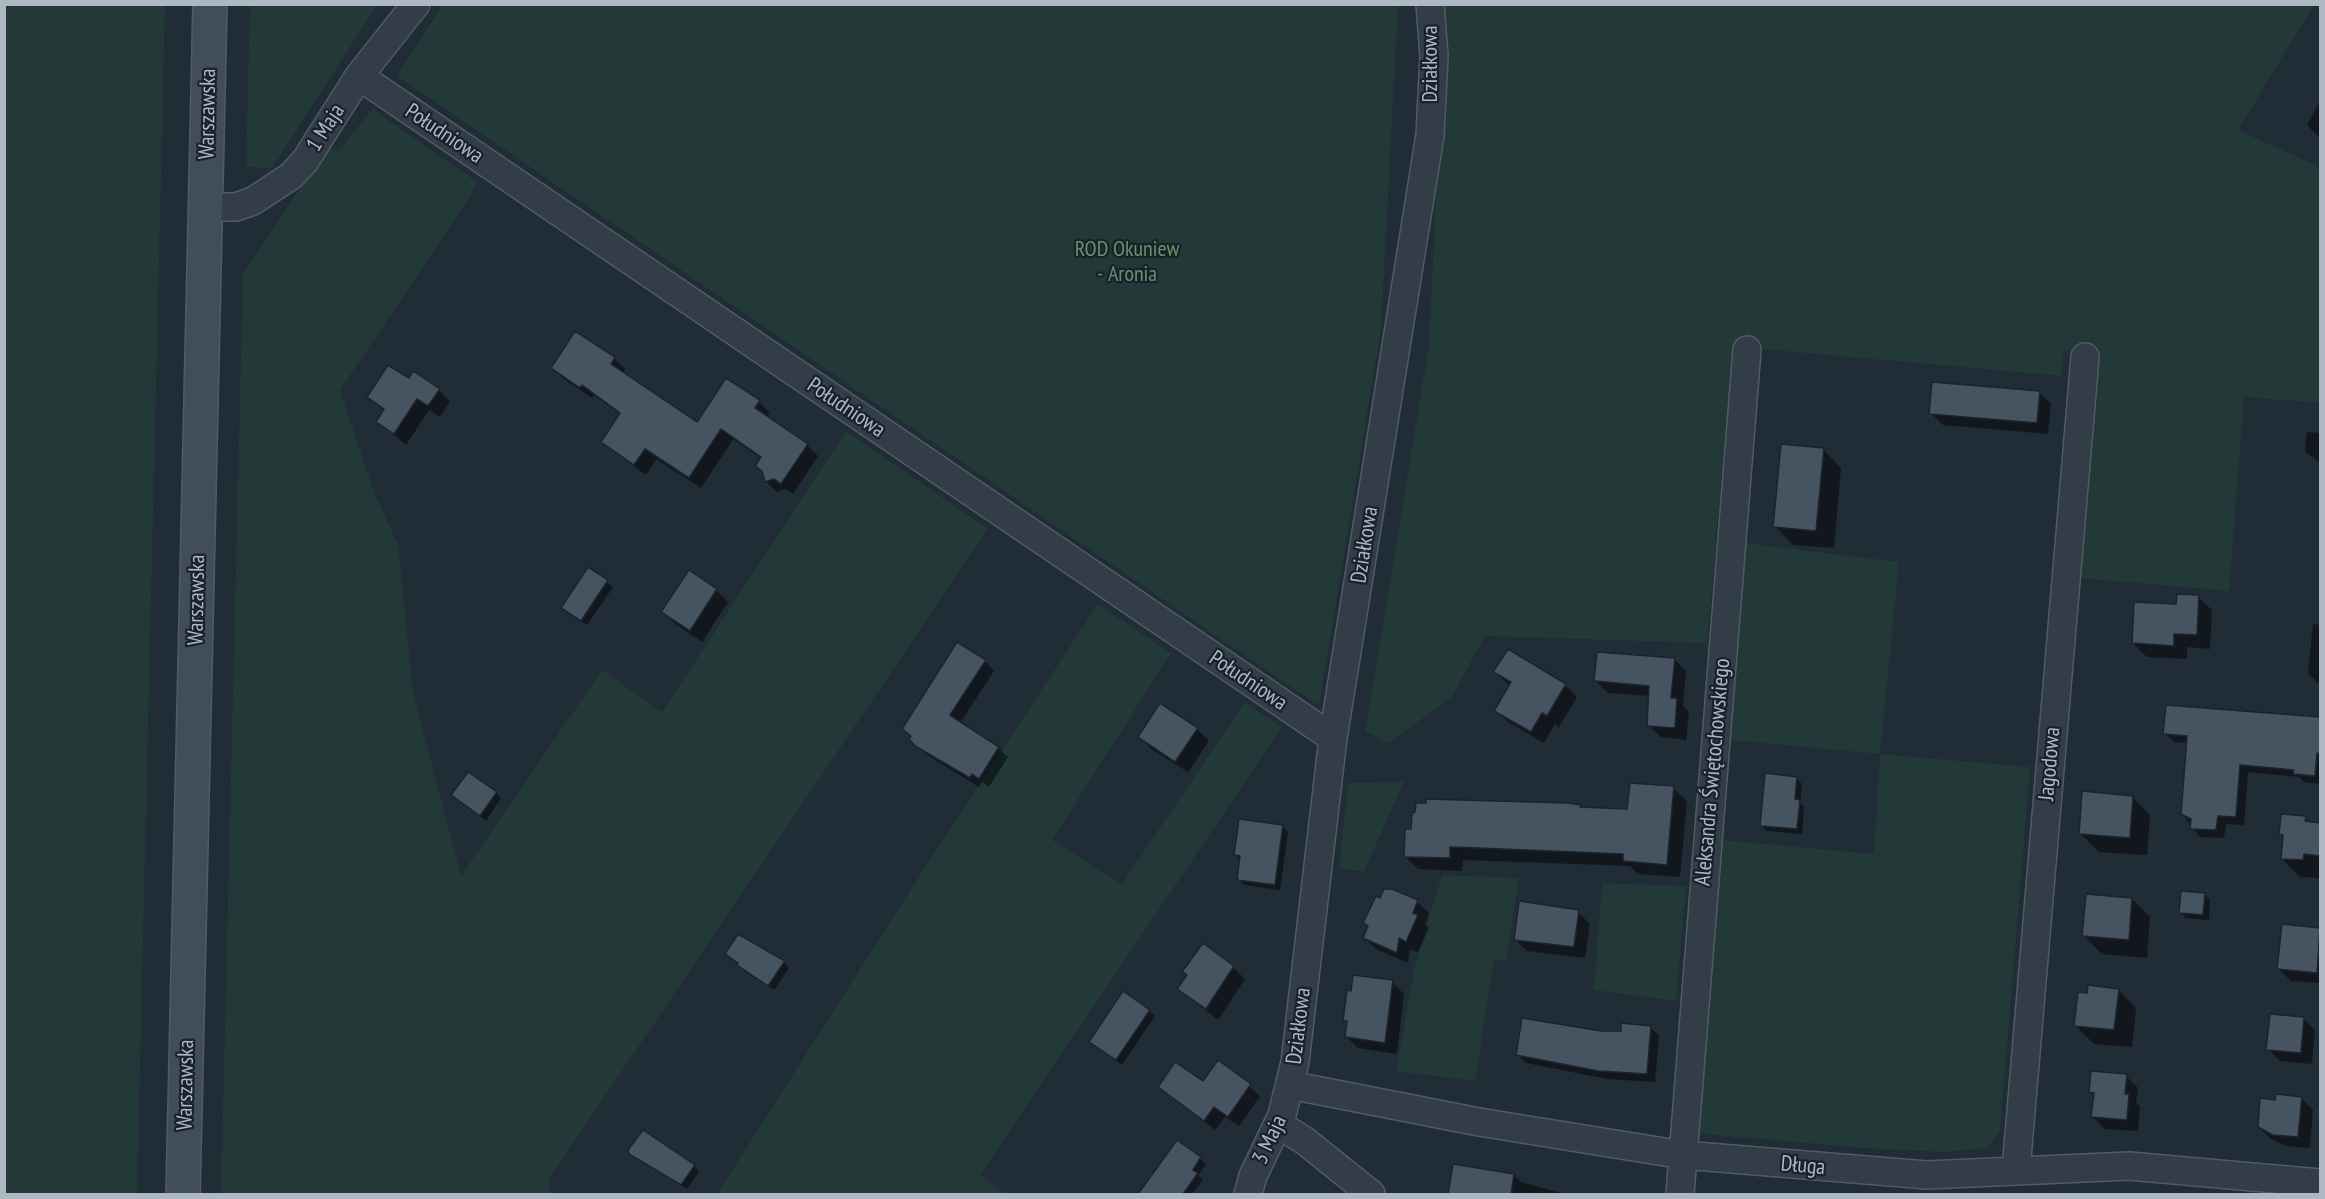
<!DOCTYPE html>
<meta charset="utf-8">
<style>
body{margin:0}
#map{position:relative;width:2325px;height:1199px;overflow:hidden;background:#202c36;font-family:"PT Sans Narrow",sans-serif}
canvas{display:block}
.frame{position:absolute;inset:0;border:6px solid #adb8c4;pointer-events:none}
</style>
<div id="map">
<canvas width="2325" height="1199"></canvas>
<div class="frame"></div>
</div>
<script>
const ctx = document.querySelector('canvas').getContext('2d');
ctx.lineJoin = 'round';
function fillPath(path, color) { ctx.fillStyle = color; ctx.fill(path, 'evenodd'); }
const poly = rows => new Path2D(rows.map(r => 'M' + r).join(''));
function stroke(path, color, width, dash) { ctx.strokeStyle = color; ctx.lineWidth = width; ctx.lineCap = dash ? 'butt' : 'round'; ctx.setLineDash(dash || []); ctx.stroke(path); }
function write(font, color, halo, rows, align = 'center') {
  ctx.font = font + ' "PT Sans Narrow",sans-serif'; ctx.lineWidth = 4.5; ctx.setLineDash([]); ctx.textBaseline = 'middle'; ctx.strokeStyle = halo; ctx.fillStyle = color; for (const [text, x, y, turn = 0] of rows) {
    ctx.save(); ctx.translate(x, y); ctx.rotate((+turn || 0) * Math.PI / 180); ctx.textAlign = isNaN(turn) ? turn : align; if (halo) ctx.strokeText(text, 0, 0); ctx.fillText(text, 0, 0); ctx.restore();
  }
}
const green = poly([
 [5,4,165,5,137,1194,5,1194],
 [250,5,377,5,272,168,246,167],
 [442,5,1398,5,1381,330,1319,706,397,76],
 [1445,5,2314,5,2238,130,2320,167,2320,403,2244,397,2229,591,2078,578,2095,356,2064,350,2061,376,1762,349,1733,343,1707,643,1485,636,1451,698,1388,743,1365,731,1429,345],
 [372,109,477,182,467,202,340,390,374,492,398,544,413,692,461,876,602,670,662,712,846,431,988,529,549,1179,551,1194,221,1194,243,273,328,147,338,152],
 [1745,543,1899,562,1880,754,2030,767,2000,1131,1987,1148,1943,1152,1862,1148,1696,1133,1721,840,1874,854,1880,754,1729,740],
 [1098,604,1171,653,1052,840,1122,884,1245,702,1282,727,980,1175,1006,1194,717,1194,936,850],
 [1404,782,1364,872,1339,868,1348,783],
 [1442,875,1519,878,1506,961,1494,960,1475,1081,1396,1071,1415,966],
 [1602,883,1686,886,1676,1001,1594,990]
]);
const shadow = poly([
 [2320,101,2320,138,2307,125],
 [576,333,614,358,625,369,623,373,698,424,759,402,770,413,766,418,807,445,818,456,793,494,786,489,777,492,766,481,762,459,733,439,701,488,656,459,646,475,603,442,621,415,594,395,592,398,564,379,553,368],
 [409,380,439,390,450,402,440,417,429,410,406,445,378,422,384,411,369,397],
 [2039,392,2051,404,2048,434,1943,425,1931,413],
 [2307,432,2320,433,2320,463,2305,451],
 [1823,449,1841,468,1834,548,1793,545,1775,526],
 [589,569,613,587,587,625,563,608],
 [716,590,728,602,702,642,675,624,663,612],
 [2198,597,2212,610,2210,649,2187,647,2187,659,2147,657,2133,643,2177,606],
 [2313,624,2320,625,2320,685,2308,673],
 [1674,659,1686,671,1683,706,1689,712,1686,740,1661,737,1649,726,1650,696,1608,693,1596,681],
 [985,661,994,671,960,723,998,748,1008,757,989,787,982,782,979,787,927,755,904,729],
 [1495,672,1565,685,1577,697,1559,727,1555,724,1544,743,1508,722,1496,710,1510,686],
 [2168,707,2320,718,2320,784,2304,782,2299,777,2248,772,2244,825,2226,824,2224,838,2200,837,2182,814,2188,743,2174,742,2165,733],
 [1197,729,1209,741,1188,772,1151,749,1140,737],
 [1796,778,1802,784,1800,803,1804,807,1802,834,1767,831,1761,825],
 [1673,788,1687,801,1680,877,1638,874,1630,866,1463,860,1462,871,1418,869,1405,856,1580,806,1582,808,1629,810],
 [496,793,501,798,486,821,459,800],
 [2132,797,2150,815,2147,855,2099,852,2081,834],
 [2305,818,2310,823,2320,824,2320,878,2300,877,2282,859,2284,838,2281,834],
 [1283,827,1288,832,1280,890,1244,885,1238,879,1241,860,1235,855],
 [2204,894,2210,900,2209,920,2186,918,2180,912],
 [2132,899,2150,917,2147,958,2102,954,2084,936],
 [1417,902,1429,913,1425,924,1429,928,1418,952,1410,949,1408,963,1376,949,1364,937,1369,927,1365,923],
 [1578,912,1590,924,1585,958,1527,951,1515,939],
 [2284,926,2320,930,2320,983,2291,981,2279,969],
 [727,954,784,962,789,968,774,990,744,971],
 [1233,967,1245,979,1218,1020,1179,989],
 [1392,982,1404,994,1397,1054,1358,1048,1346,1036,1348,1024,1344,1020,1352,992],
 [2118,990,2136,1008,2132,1047,2094,1044,2076,1026],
 [1124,993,1155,1016,1122,1065,1091,1042],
 [2303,1018,2315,1030,2312,1064,2280,1061,2268,1049],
 [1650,1027,1659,1036,1655,1082,1607,1079,1526,1063,1518,1055,1601,1032],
 [1219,1062,1260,1096,1239,1126,1225,1117,1215,1130,1160,1086,1203,1083],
 [2126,1076,2138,1088,2136,1103,2140,1107,2138,1131,2105,1129,2093,1117,2095,1097,2090,1092],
 [2301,1098,2313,1110,2310,1148,2286,1146,2271,1139,2259,1127,2277,1101],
 [1177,1142,1206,1164,1198,1176,1203,1180,1192,1194,1147,1194,1143,1190],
 [630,1153,694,1166,699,1172,687,1189],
 [1454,1165,1514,1175,1521,1182,1565,1194,1449,1194]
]);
const building = poly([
 [575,331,615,357,611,364,697,422,726,378,760,400,755,408,808,444,781,484,774,479,765,482,762,471,755,466,761,457,721,429,689,478,645,449,634,465,601,442,620,413,582,385,580,388,551,368,575,331],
 [388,365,409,378,413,371,440,389,428,406,417,399,394,434,376,422,384,409,367,397,388,365],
 [1932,382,2040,391,2037,423,1929,414,1932,382],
 [1781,444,1824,448,1816,531,1773,527,1781,444],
 [588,567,608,580,581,621,561,608,588,567],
 [689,570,717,589,690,631,661,612,689,570],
 [2177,594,2199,595,2197,635,2174,634,2174,646,2132,643,2134,602,2176,604,2177,594],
 [957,642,986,660,950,715,999,747,979,779,972,774,970,778,915,746,909,739,911,736,902,729,957,642],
 [1508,649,1566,684,1547,716,1542,713,1531,732,1494,711,1511,682,1493,672,1508,649],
 [1597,652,1675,658,1671,698,1677,698,1675,728,1647,726,1649,686,1594,681,1597,652],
 [1160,703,1198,728,1175,762,1138,737,1160,703],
 [2166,705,2320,717,2320,754,2317,753,2315,776,2293,774,2294,770,2240,765,2236,817,2218,816,2216,830,2190,829,2191,819,2181,814,2187,736,2163,734,2166,705],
 [468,772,497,792,480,816,451,795,468,772],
 [1765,773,1797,777,1795,799,1800,800,1797,829,1760,826,1765,773],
 [1630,783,1674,786,1667,865,1623,861,1623,854,1478,848,1450,847,1450,858,1404,857,1405,829,1411,829,1412,813,1415,812,1416,803,1426,803,1426,799,1567,803,1581,805,1580,807,1627,809,1630,783],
 [2082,791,2133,796,2130,838,2079,834,2082,791],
 [2281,814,2306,816,2305,821,2320,823,2320,856,2304,854,2303,860,2281,859,2283,835,2279,834,2281,814],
 [1239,819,1283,825,1275,885,1237,880,1240,856,1234,855,1239,819],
 [1384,889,1392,889,1418,900,1413,913,1418,915,1406,942,1399,938,1397,953,1363,938,1368,926,1363,923,1376,896,1380,898,1384,889],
 [2181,891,2205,893,2203,915,2179,913,2181,891],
 [2086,894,2132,898,2129,940,2082,936,2086,894],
 [1519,901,1579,910,1574,947,1514,940,1519,901],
 [2282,924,2320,928,2317,973,2277,969,2282,924],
 [738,934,785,961,768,986,737,965,738,963,725,954,738,934],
 [1203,943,1234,966,1206,1009,1177,989,1187,975,1182,972,1203,943],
 [1353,975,1393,980,1385,1043,1345,1037,1347,1021,1343,1021,1347,990,1351,991,1353,975],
 [2088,985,2119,989,2114,1030,2074,1026,2078,992,2087,993,2088,985],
 [1123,991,1150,1010,1116,1060,1089,1042,1123,991],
 [2270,1014,2304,1017,2301,1053,2266,1050,2270,1014],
 [1522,1018,1601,1031,1621,1031,1621,1023,1651,1026,1647,1074,1598,1071,1516,1055,1522,1018],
 [1218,1060,1251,1084,1228,1117,1214,1107,1204,1121,1158,1087,1175,1062,1203,1081,1218,1060],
 [2091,1071,2127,1074,2125,1094,2129,1094,2127,1120,2091,1117,2094,1093,2089,1092,2091,1071],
 [2276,1094,2302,1097,2298,1137,2273,1135,2258,1127,2260,1098,2275,1100,2276,1094],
 [643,1130,695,1165,681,1185,629,1154,628,1150,643,1130],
 [1177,1140,1201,1157,1193,1170,1198,1173,1183,1194,1138,1194,1177,1140],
 [1453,1164,1514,1174,1511,1194,1448,1194,1453,1164]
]);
const street = poly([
 [359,76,1333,738],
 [206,207,236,207,253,201,291,176,305,161,359,76,416,4],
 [1290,1085,1479,1122,1683,1155,1927,1175,2129,1166,2320,1183],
 [1278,1124,1305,1141,1371,1194],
 [2016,1170,2085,357],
 [1248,1194,1253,1176,1282,1115,1295,1062,1333,738,1430,135,1434,56,1430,4],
 [1680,1194,1747,350]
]);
const secondary = poly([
 [183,1194,210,4]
]);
const streetNames = [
 ["Działkowa",1431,64,-90],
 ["Warszawska",208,114,-89],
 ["1 Maja",326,128,-58],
 ["Południowa",444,134,34],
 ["Południowa",846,408,34],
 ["Działkowa",1365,545,-81],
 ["Warszawska",197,600,-89],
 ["Południowa",1248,681,34],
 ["Jagodowa",2050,764,-85],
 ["Aleksandra Świętochowskiego",1713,772,-85],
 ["Działkowa",1299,1026,-83],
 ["Warszawska",186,1085,-89],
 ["3 Maja",1270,1140,-65],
 ["Długa",1803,1166,5]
];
const parkNames = [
 ["ROD Okuniew",1127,250],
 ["- Aronia",1127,275]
];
fillPath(green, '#223938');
fillPath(shadow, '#0007');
fillPath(building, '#465360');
stroke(building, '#1b242d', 1.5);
stroke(street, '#505b65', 30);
stroke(secondary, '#505b65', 36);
stroke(street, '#333d47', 27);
stroke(secondary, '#414d5a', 33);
write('22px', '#adb8c4', '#19222b', streetNames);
write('22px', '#65946b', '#19222b', parkNames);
</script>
